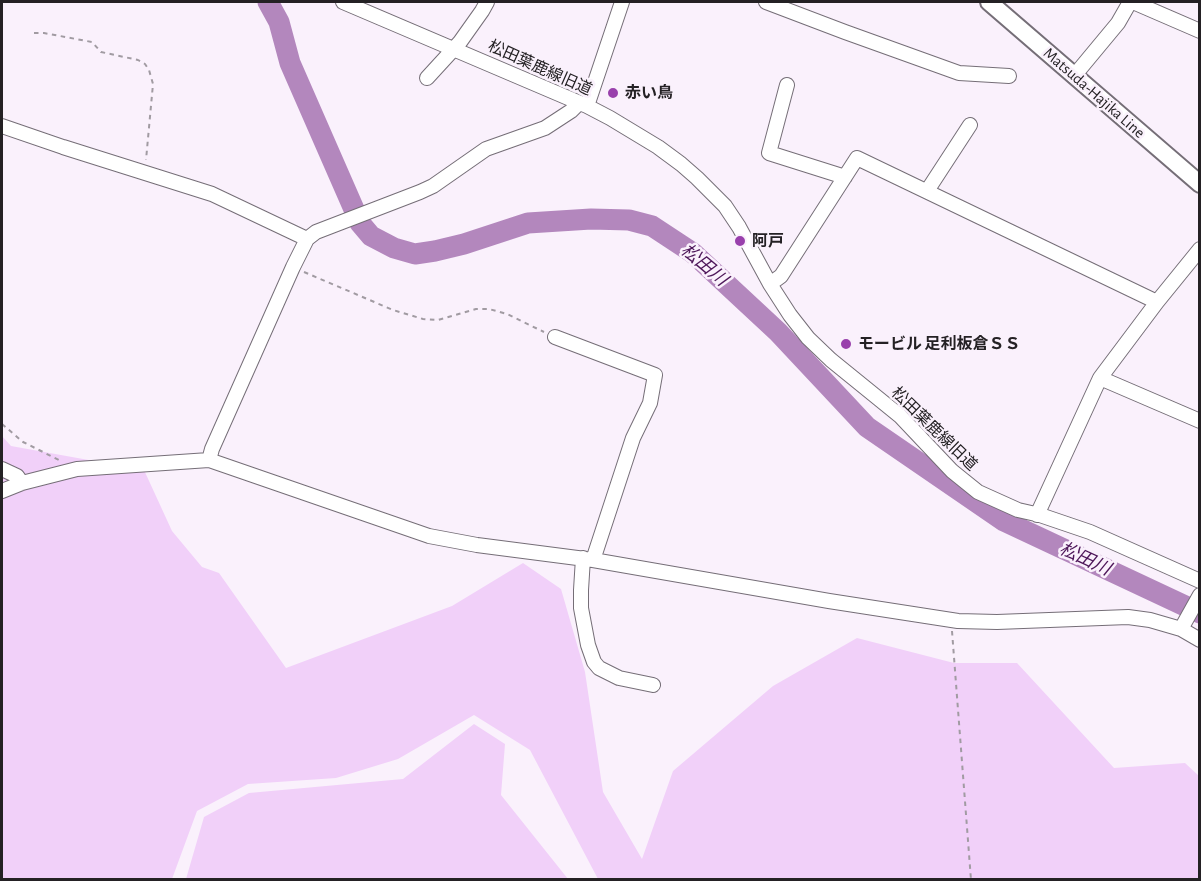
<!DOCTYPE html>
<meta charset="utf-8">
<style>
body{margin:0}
#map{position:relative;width:1201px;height:881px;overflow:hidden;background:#faf1fc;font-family:"Alegreya Sans",sans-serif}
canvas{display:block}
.frame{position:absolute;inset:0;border:3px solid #242124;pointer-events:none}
</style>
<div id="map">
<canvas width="1201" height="881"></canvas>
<div class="frame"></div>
</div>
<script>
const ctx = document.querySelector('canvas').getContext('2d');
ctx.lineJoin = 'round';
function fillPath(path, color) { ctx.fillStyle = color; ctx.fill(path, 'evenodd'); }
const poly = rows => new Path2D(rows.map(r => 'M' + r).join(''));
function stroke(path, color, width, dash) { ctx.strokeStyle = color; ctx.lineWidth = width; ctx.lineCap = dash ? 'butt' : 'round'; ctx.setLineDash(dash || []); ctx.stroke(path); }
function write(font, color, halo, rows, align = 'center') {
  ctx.font = font + ' "Alegreya Sans","Noto Sans JP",sans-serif'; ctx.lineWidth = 5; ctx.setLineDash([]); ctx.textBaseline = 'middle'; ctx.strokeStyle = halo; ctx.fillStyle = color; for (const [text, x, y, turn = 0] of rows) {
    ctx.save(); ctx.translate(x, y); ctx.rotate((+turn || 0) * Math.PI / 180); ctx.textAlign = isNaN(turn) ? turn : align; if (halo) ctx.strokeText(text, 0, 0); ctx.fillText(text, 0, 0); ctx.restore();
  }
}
const green = poly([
 [2,436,11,446,144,470,172,531,202,567,219,573,286,668,452,606,523,563,561,589,585,672,603,792,642,859,673,771,773,686,857,638,954,663,1017,663,1114,768,1185,763,1199,776,1199,879,598,879,530,750,474,715,398,759,336,778,248,784,197,811,172,879,2,879],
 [474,724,505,744,501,795,568,879,186,879,204,817,249,793,403,779]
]);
const river = poly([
 [268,2,279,22,290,63,360,223,371,236,394,248,415,254,435,251,464,244,528,223,591,219,629,220,652,226,693,253,778,332,867,427,1004,521,1200,613]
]);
const path = poly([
 [34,33,44,33,92,42,101,52,138,60,145,64,149,70,153,84,146,160],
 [304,272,393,310,423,319,438,320,476,309,489,309,507,314,544,332],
 [2,424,23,442,61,461],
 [952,631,971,880]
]);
const minor = poly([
 [343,2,587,106,610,118,658,147,681,164,697,178,725,206,739,227,770,284,790,315,808,338,831,360,900,416,952,471,978,492,1018,510,1040,515,1090,532,1200,581],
 [766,2,845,32,959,73,1009,76],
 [1133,2,1200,31],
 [1074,76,1118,23,1130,2],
 [427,78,460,42,482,11,487,2],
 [787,85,769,153,845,177],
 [587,106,622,2],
 [2,126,63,147,212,194,307,239],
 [927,191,970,125],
 [1200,249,1157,302,1100,378,1200,421],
 [770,284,781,276,857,158,1157,302],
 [555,337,655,375,650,403,633,438,593,560],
 [209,460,212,449,293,267,307,239,316,232,420,192,433,186,486,149,545,128,571,111,579,103],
 [2,469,17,476,22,483],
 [2,491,22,483,77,469,209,460,429,536,477,545,593,560,829,601,958,621,997,622,1128,617,1150,620,1181,629,1200,640],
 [1037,515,1100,378],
 [583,558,581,590,581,608,588,645,594,662,599,668,619,678,653,685],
 [1181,629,1200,595]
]);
const major = poly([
 [989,2,1200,184]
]);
const markers = [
 [613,93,6,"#9940ac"],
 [740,241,6,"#9940ac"],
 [846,344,6,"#9940ac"]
];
const streetNames = [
 ["松田葉鹿線旧道",540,68,24],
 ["Matsuda-Hajika Line",1094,93,41],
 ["松田葉鹿線旧道",934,429,44]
];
const poiNames = [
 ["赤い鳥",625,93],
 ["阿戸",752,241],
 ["モービル 足利板倉ＳＳ",858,344]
];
const waterNames = [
 ["松田川",704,265,40],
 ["松田川",1085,559,25]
];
fillPath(green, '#f1d0f9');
stroke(river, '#b387bd', 21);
stroke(minor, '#756e77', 16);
stroke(major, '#756e77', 20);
stroke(path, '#a19ba2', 2, [4.5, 4.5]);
stroke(minor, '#fff', 14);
stroke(major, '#fff', 16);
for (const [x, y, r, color] of markers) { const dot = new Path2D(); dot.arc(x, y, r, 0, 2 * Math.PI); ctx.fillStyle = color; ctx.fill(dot); stroke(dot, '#faf1fc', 2); }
write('16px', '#242124', '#faf1fc', streetNames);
write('bold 16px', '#242124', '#faf1fc', poiNames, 'left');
write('italic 18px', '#4d1659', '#faf1fc', waterNames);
</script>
